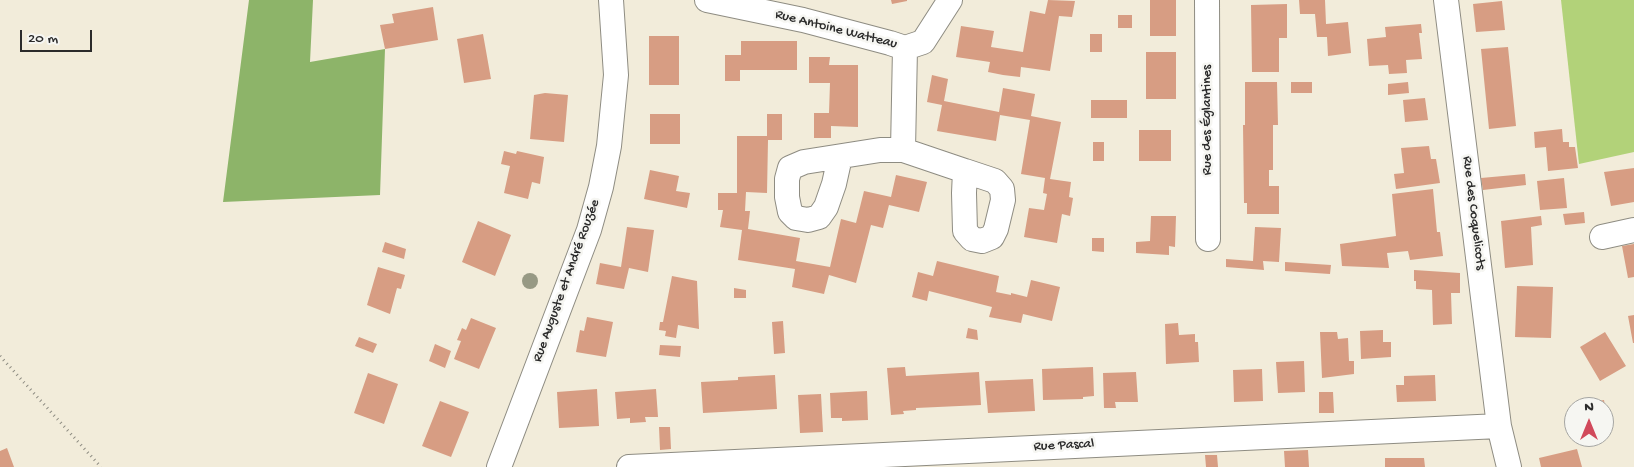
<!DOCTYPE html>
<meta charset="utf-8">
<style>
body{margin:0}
#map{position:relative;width:1634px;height:467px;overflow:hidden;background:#f2ecda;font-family:"Gochi Hand",sans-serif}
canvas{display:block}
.north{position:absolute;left:1564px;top:397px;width:50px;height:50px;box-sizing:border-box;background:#f6f6f2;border:1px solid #a5a5a2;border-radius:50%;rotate:0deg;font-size:14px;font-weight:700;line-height:20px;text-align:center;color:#2b2b2b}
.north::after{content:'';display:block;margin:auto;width:18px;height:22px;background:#d1495b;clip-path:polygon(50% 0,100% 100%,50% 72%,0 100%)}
.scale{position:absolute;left:20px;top:30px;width:72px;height:22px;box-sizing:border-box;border:2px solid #2b2b2b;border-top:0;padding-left:6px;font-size:15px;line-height:18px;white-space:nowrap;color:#2b2b2b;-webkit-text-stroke:4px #f6f6f2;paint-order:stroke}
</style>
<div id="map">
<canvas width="1634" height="467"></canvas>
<div class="north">N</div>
<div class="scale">20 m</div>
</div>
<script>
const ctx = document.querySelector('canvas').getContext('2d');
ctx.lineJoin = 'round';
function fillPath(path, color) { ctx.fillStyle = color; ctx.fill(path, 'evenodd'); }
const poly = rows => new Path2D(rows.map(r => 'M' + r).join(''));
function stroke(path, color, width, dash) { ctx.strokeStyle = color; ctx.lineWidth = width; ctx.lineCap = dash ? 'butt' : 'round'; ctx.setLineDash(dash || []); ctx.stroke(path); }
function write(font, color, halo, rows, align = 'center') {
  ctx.font = font + ' "Gochi Hand",sans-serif'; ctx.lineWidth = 5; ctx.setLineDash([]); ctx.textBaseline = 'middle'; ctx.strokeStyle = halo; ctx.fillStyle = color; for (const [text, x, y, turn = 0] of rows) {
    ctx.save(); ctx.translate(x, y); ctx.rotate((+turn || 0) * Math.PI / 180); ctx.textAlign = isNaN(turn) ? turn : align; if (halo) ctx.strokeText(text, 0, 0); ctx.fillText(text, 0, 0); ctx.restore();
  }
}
const green = poly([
 [1561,0,1634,0,1634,152,1579,164]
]);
const forest = poly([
 [249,0,313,0,310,62,385,49,380,195,223,202]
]);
const building = poly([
 [891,0,907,0,907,1,892,4],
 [1048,0,1075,1,1072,17,1059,16,1050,71,1021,67,1020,77,1003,75,988,72,990,62,956,57,961,26,994,31,991,47,1023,52,1030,11,1045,14],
 [1150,0,1176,0,1176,36,1150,36],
 [1299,0,1325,0,1326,24,1348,22,1351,53,1328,56,1327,37,1317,37,1315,14,1300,14],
 [1502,1,1505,30,1476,32,1473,4],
 [1287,4,1287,38,1279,38,1279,72,1252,72,1251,5],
 [433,7,438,40,385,49,380,25,394,23,392,14],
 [1118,15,1132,15,1132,28,1118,28],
 [1421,24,1422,33,1419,33,1422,59,1406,60,1407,73,1389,74,1388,65,1369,66,1367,39,1386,37,1385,27],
 [483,34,491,79,464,83,457,39],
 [1090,34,1102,34,1102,52,1090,52],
 [649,36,679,36,679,85,649,85],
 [741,41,797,41,797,70,740,70,740,81,725,81,725,55,741,55],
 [1508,47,1516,126,1489,129,1481,49],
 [1146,52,1176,52,1176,99,1146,99],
 [809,57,830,57,829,65,858,65,858,127,831,126,831,138,814,138,814,113,829,113,830,83,809,83],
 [932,75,948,79,944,101,999,112,1003,88,1035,94,1031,116,1061,122,1050,179,1071,182,1069,197,1073,198,1070,216,1062,214,1057,243,1024,237,1029,208,1044,210,1047,194,1043,193,1045,178,1021,174,1030,120,1000,115,996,141,937,131,942,105,927,102],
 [1245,82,1277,82,1278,125,1273,125,1273,170,1269,170,1269,186,1279,186,1279,214,1247,214,1247,203,1244,203,1243,125,1245,125],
 [1291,82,1312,82,1312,93,1291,93],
 [1408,82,1409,93,1388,95,1388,84],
 [545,93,568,95,564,142,530,139,534,95],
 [1425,98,1428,120,1405,122,1403,100],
 [1091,100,1127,100,1127,118,1091,118],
 [650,114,680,114,680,144,650,144],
 [767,114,782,114,782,140,768,140,767,193,746,192,745,211,750,211,748,229,800,238,796,261,830,267,841,219,856,223,864,191,891,197,896,175,927,182,919,212,889,205,883,228,871,225,856,283,829,275,824,294,792,287,795,269,738,260,742,230,720,227,723,210,718,210,718,193,737,193,737,136,767,136],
 [1562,129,1563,142,1569,142,1569,147,1575,147,1578,168,1548,171,1546,147,1535,148,1534,132],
 [1139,130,1171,130,1171,161,1139,161],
 [1093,142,1104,142,1104,161,1093,161],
 [1429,146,1431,159,1436,159,1440,183,1396,189,1394,174,1404,173,1401,148],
 [504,151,516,154,517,151,544,157,540,184,532,182,528,199,504,193,510,166,501,164],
 [1634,168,1634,202,1611,206,1604,172],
 [650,170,679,176,676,191,690,193,687,208,644,199],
 [1525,174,1526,185,1483,190,1481,178],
 [1564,178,1567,208,1540,210,1537,181],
 [1433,189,1437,232,1440,232,1443,256,1410,260,1408,251,1387,253,1389,268,1342,266,1340,244,1396,236,1392,194],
 [1584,212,1585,223,1565,225,1563,214],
 [1151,216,1176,216,1175,247,1169,246,1169,255,1136,253,1136,242,1150,241],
 [1541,216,1542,225,1531,227,1533,265,1505,268,1501,221],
 [478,221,511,235,495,276,462,262],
 [627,227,654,230,648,272,629,268,624,289,596,284,600,263,621,267],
 [1255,227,1281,228,1279,262,1263,261,1264,270,1226,267,1226,259,1253,261],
 [1092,238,1104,238,1104,252,1092,251],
 [385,242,406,249,404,259,382,252],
 [1634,244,1634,277,1628,278,1622,246],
 [937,261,999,276,996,292,1011,295,1011,293,1027,297,1031,280,1060,287,1052,321,1023,314,1021,323,989,317,992,307,929,291,927,301,912,297,918,272,933,276],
 [1285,262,1331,265,1330,274,1285,271],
 [378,267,405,275,401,289,397,288,390,314,367,305],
 [1414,270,1460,273,1460,293,1451,293,1452,324,1433,325,1432,290,1416,289,1416,281,1414,281],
 [672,276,697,281,699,329,678,325,676,338,665,336,666,331,659,330,660,322,663,322],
 [1517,286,1553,287,1551,338,1515,337],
 [734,288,746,290,746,298,734,298],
 [1634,315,1634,343,1633,343,1628,316],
 [587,317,613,322,606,357,576,352,580,330,584,331],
 [471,318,496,328,479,369,454,359,461,341,457,340,462,328,466,330],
 [783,321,785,353,774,354,772,322],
 [1178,323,1179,335,1195,334,1195,342,1198,342,1199,362,1166,364,1165,324],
 [968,328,977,330,978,340,966,338],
 [1383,330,1383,342,1391,342,1391,357,1361,359,1360,331],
 [1320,332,1337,332,1338,339,1348,338,1349,361,1354,361,1354,374,1322,378],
 [1605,332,1626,366,1600,381,1580,347],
 [359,337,377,344,373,353,355,346],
 [435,344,451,351,445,368,429,361],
 [660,345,681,346,680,357,659,355],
 [1304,361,1305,392,1278,393,1276,362],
 [905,367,906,376,979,372,981,405,916,408,916,410,903,411,904,414,891,415,887,368],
 [1093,367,1094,396,1083,397,1083,399,1043,400,1042,369],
 [1262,369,1263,401,1234,402,1233,370],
 [1136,372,1138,402,1115,402,1116,408,1104,408,1103,373],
 [368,373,398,384,384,424,354,413],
 [775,375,777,409,703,413,701,382,738,380,738,377],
 [1435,375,1436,401,1397,402,1396,385,1404,385,1404,376],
 [1033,379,1035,411,988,413,985,381],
 [597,389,599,426,559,428,557,392],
 [656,389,658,417,645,417,646,422,630,423,630,418,617,419,615,392],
 [867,391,868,420,842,421,842,418,831,418,830,393],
 [1319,392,1333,392,1334,413,1319,413],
 [821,394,823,432,800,433,798,395],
 [1604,400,1609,431,1604,432,1604,407,1577,407,1577,405],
 [440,401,469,412,451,457,422,446],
 [659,427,670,427,671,449,660,450],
 [7,448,14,467,0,467,0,451],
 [1577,449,1582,467,1541,467,1539,458],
 [1308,450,1309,467,1285,467,1284,451],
 [1205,455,1217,455,1218,467,1206,467],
 [1385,458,1424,458,1425,467,1385,467]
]);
const path = poly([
 [0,356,101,467]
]);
const minor = poly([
 [707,0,803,20,890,43,905,48,923,42,950,0],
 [1207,0,1208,239],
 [1446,0,1499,426,1509,467],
 [903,150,965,171,964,193,965,231,972,239,982,241,992,237,996,229,1003,200,1002,189,995,181,965,171],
 [840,157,834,184,826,207,819,217,808,220,796,218,790,212,787,197,787,179,790,168,804,162,880,150,903,150,905,48],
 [1602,237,1634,230],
 [499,467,589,230,601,187,609,146,616,75,611,0],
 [629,467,1499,426]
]);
const trees = [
 [530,281]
];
const streetNames = [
 ["Rue Antoine Watteau",836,30,14],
 ["Rue des Églantines",1208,120,-90],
 ["Rue des Coquelicots",1473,213,83],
 ["Rue Auguste et André Rouzée",567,281,-70],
 ["Rue Pascal",1064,446,-3]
];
fillPath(green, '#b2d279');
fillPath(forest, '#8db469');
fillPath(building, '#d79d83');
stroke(minor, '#8e8c82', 26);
stroke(path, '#8e8c82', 3, [1, 4]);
stroke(minor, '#fff', 24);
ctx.fillStyle = '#979984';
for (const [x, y] of trees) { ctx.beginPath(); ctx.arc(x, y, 8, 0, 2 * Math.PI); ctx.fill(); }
write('14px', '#2b2b2b', '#f6f6f2', streetNames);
</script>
